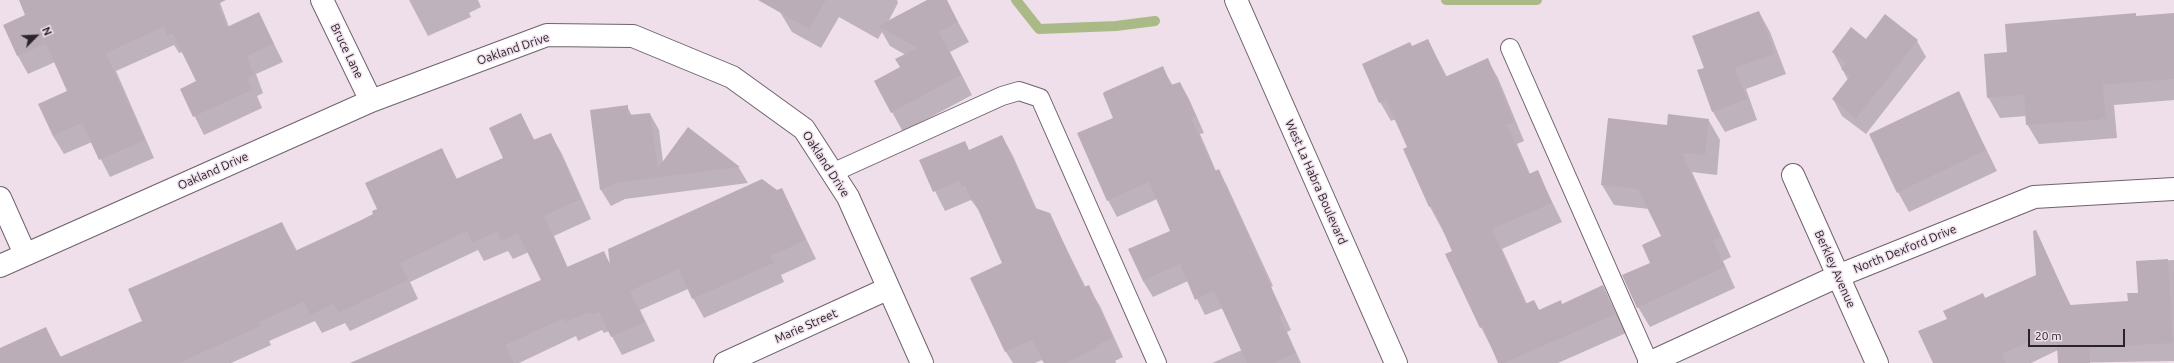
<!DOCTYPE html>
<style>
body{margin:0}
#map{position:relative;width:2174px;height:363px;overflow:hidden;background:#eedfeb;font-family:Ubuntu,sans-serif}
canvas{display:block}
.north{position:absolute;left:16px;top:16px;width:40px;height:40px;-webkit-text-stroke:3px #eedfeb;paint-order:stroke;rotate:66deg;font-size:11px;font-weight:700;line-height:16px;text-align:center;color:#2a2429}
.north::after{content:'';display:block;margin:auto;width:14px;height:18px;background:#2a2429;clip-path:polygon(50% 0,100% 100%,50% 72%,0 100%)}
.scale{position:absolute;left:2028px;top:329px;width:97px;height:18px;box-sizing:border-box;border:2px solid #2a2429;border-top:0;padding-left:5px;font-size:12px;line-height:14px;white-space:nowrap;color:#2a2429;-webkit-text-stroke:3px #eedfeb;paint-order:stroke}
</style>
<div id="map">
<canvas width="2174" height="363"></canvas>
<div class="north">N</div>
<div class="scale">20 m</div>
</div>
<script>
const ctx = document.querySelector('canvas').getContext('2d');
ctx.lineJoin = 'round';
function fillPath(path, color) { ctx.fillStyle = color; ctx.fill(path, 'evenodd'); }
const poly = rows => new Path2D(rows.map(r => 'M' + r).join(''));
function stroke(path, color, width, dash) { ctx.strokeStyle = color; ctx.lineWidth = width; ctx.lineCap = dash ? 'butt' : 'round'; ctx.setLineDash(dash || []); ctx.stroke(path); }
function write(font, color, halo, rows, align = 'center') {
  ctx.font = font + ' Ubuntu,sans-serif'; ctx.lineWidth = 3; ctx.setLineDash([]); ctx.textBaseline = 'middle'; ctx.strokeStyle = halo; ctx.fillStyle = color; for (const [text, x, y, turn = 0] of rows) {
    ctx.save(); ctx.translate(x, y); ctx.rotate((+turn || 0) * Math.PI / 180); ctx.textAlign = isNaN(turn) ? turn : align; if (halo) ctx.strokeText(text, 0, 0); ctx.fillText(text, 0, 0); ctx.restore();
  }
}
const shadow = poly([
 [20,0,219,0,229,27,259,14,283,62,256,74,263,93,257,96,262,108,204,135,181,89,197,82,183,52,179,53,174,45,116,71,154,158,110,177,92,142,64,154,53,136,68,92,55,62,28,74,18,56,4,25,26,15],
 [409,0,478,0,481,7,469,13,471,17,428,36],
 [786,0,897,0,898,3,888,22,930,0,946,0,969,42,950,52,972,95,903,132,892,112,901,68,906,55,890,46,882,32,878,39,839,17,821,48,792,32,780,12],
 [1759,12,1770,32,1786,74,1746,89,1757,120,1725,132,1713,112,1698,71,1705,68],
 [2135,14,2137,17,2174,14,2174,100,2114,105,2117,138,2039,144,2027,124,2027,116,2000,118,1988,97,2008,53],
 [1428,40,1447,77,1487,59,1498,78,1524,141,1517,144,1530,174,1537,171,1562,222,1502,249,1527,304,1534,301,1539,310,1562,305,1603,287,1626,333,1558,363,1499,363,1481,327,1454,251,1430,207,1405,149,1409,147,1396,119,1391,121,1380,102,1412,47],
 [1866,40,1917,41,1926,57,1866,134,1842,116,1833,99,1848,80,1833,52],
 [1162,67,1173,86,1180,83,1189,99,1204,133,1200,134,1216,171,1218,170,1227,186,1273,286,1271,287,1291,330,1287,332,1301,363,1212,363,1242,350,1223,308,1205,315,1188,281,1153,297,1143,281,1171,231,1157,199,1117,217,1108,200,1114,118],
 [1958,92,1997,171,1909,212,1898,192],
 [627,106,632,116,650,114,659,130,663,162,688,129,739,168,748,183,625,199,611,206,601,190,591,111],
 [521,114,535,141,551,135,562,154,591,219,554,236,568,268,603,252,611,265,782,189,816,259,781,275,784,282,704,318,688,289,640,310,655,341,622,355,609,331,604,333,602,330,578,341,576,336,519,363,362,363,542,280,529,252,513,259,508,251,484,261,478,250,410,282,418,299,350,331,345,323,322,333,315,321,269,341,271,345,231,363,0,363,0,350,45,328,61,357,143,321,282,223,297,251,374,214,442,149,457,179,504,159],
 [1708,119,1720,140,1717,175,1692,172,1731,257,1723,261,1735,288,1650,327,1638,307,1651,263,1662,236,1649,209,1614,205,1602,185,1668,126],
 [1002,136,1013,156,1037,210,1049,214,1086,288,1088,287,1100,306,1123,357,1115,361,1116,363,1044,363,1042,360,1035,363,1013,363,1006,352,972,278,1003,264,980,212,971,200,945,211,920,161,969,151],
 [2035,232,2071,306,2129,302,2139,294,2137,262,2174,260,2174,361,2059,363,2058,350,2031,363,1934,363,1948,319,2037,275]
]);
const stream = poly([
 [1016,0,1039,29,1116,26,1155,21],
 [1446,0,1537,0]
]);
const building = poly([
 [19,0,226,0,218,4,227,27,259,12,274,44,247,56,254,75,247,78,252,90,193,117,180,89,196,81,173,34,167,36,164,27,106,53,145,140,99,160,82,123,53,136,38,104,67,91,46,44,17,56,3,25,25,15],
 [758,0,826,0,809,29],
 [927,0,947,0,958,22,939,32,961,75,891,113,874,81,900,67,895,59,917,48,878,26],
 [1759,11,1775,54,1735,68,1747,99,1712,112,1697,70,1704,68,1692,36],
 [2136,13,2136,16,2174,13,2174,79,2103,85,2106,118,2098,120,2026,125,2024,95,1987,98,1984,54,2007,52,2005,24],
 [1885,14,1918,40,1856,119,1832,99,1850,76,1841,69,1846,63,1832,52,1851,27,1866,39],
 [1428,39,1445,77,1488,58,1514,122,1507,125,1529,174,1538,170,1552,203,1492,229,1525,304,1534,300,1539,310,1561,300,1562,304,1603,285,1616,314,1504,363,1498,363,1483,327,1480,328,1445,254,1452,251,1432,206,1429,207,1403,149,1407,147,1386,100,1379,103,1362,64,1410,42,1412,46],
 [1163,66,1171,85,1180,82,1196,116,1191,118,1215,171,1219,169,1283,314,1279,316,1296,353,1273,363,1247,363,1214,291,1195,300,1180,264,1143,281,1128,249,1170,231,1149,182,1107,201,1077,133,1113,118,1103,94,1104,92],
 [1959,91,1986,150,1897,193,1869,134],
 [628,105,628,115,650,113,658,168,688,127,740,167,616,183,600,190,590,110],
 [521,113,533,140,551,133,581,199,544,216,567,267,604,251,610,265,608,249,762,179,777,190,782,188,806,240,771,256,774,263,692,299,679,269,630,291,645,322,611,337,599,312,592,315,590,312,566,322,564,318,506,345,514,363,350,363,541,280,518,233,501,241,497,232,472,243,467,231,400,263,408,280,338,313,334,304,310,315,304,302,259,322,261,326,179,363,0,363,0,348,46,327,60,357,142,321,128,289,282,222,295,251,360,221,373,214,372,211,377,209,365,183,442,148,456,179,503,158,489,128],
 [1668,114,1709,119,1705,155,1682,153,1720,237,1713,241,1725,267,1637,308,1622,275,1650,263,1642,245,1661,236,1638,189,1601,185,1608,118,1667,125],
 [1002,135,1035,208,1050,213,1084,287,1089,285,1113,338,1096,346,1097,348,1066,363,1044,363,1032,340,1005,352,970,278,1002,263,973,198,971,199,965,185,962,187,960,181,933,192,919,160,965,141,969,150],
 [2036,230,2070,305,2128,301,2127,293,2138,293,2136,261,2168,259,2173,343,2089,348,2090,363,2058,363,2056,329,2002,354,2006,363,1933,363,1918,331,1947,319,1943,311,1983,293,1985,298,2036,275,2033,231]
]);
const service = poly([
 [1510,48,1649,363],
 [832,173,1002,96,1019,91,1040,98,1157,363]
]);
const minor = poly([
 [322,0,371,101],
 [1793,175,1877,363],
 [0,198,25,254],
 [0,266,371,101,547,35,633,36,732,77,804,129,848,197,922,363],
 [725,363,887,289],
 [1649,363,1838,276,2034,197,2174,189]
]);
const secondary = poly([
 [1236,0,1396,363]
]);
const streetNames = [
 ["Oakland Drive",513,49,-19],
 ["Bruce Lane",347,51,64],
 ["Oakland Drive",826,164,57],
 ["Oakland Drive",213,171,-24],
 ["West La Habra Boulevard",1316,182,66],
 ["North Dexford Drive",1905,249,-22],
 ["Berkley Avenue",1835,269,66],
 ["Marie Street",806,326,-24]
];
fillPath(shadow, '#0003');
stroke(stream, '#aaba86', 10);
fillPath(building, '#bbadb8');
stroke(service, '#6f626d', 20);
stroke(minor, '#6f626d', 24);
stroke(secondary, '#6f626d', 24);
stroke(service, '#fff', 18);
stroke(minor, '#fff', 22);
stroke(secondary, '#fff', 22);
write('12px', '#2a2429', '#eedfeb', streetNames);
</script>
